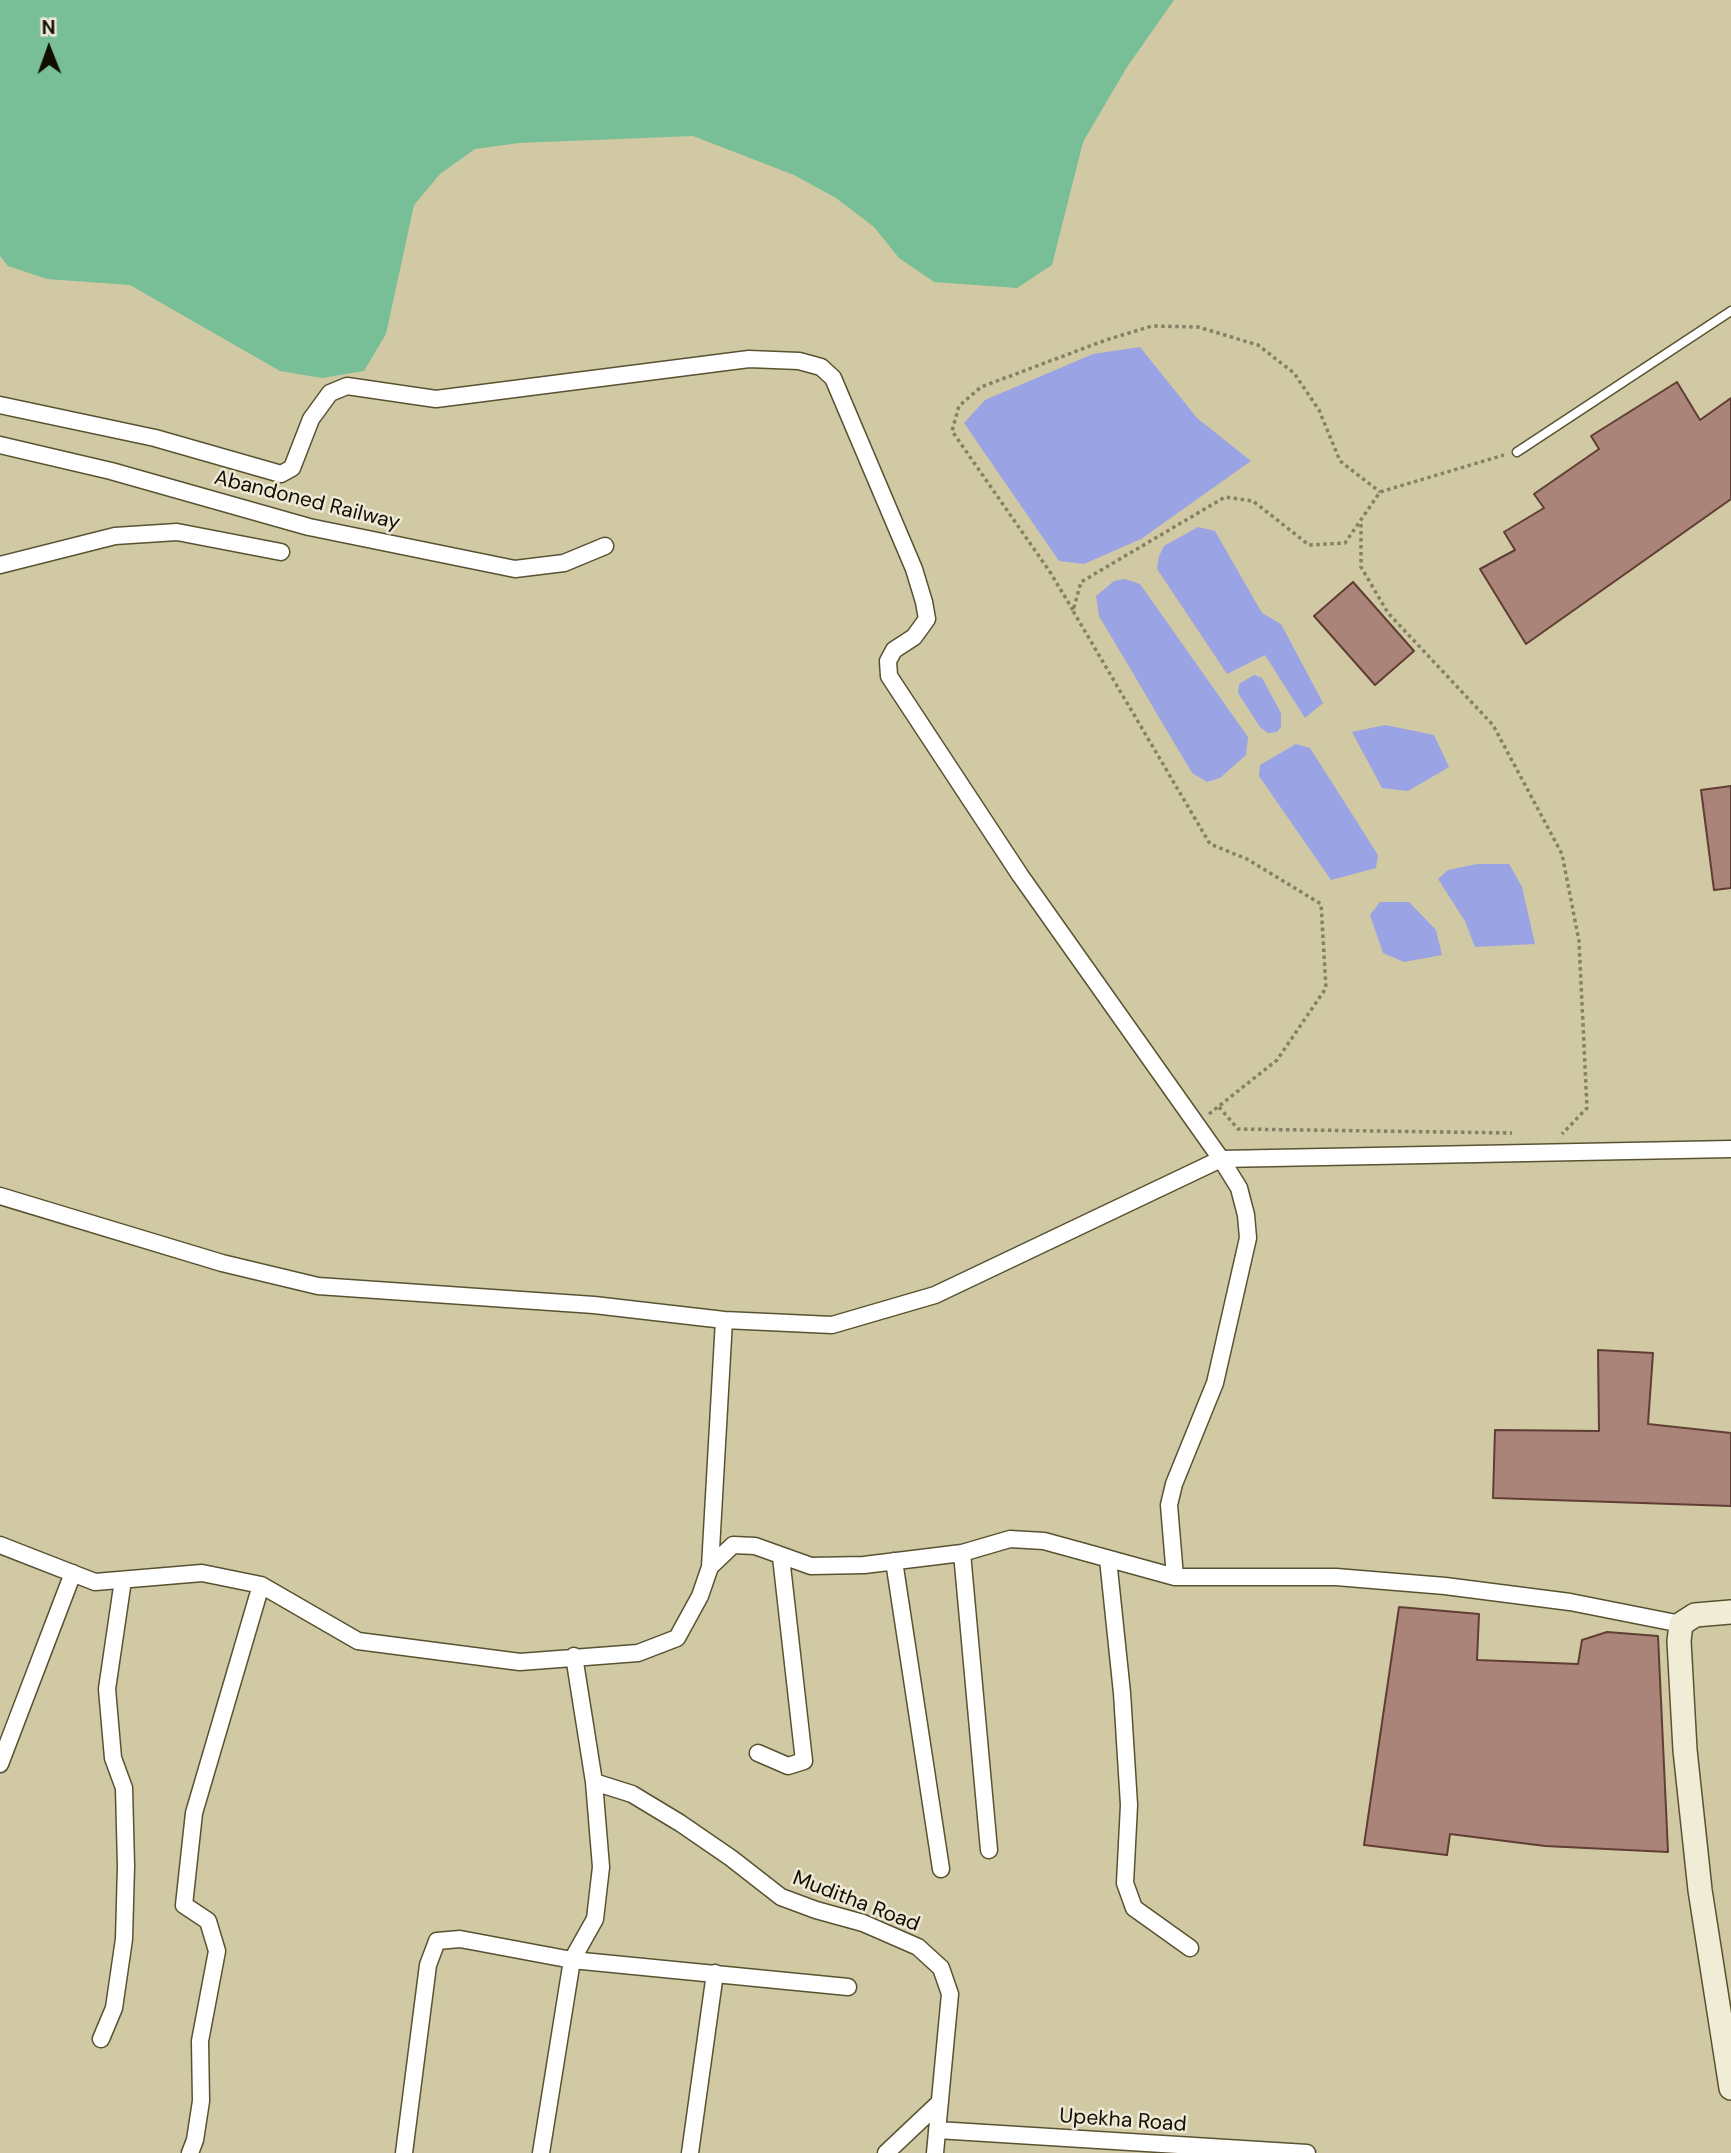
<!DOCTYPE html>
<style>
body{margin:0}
#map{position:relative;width:1731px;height:2153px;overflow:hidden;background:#d0c9a4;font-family:"DM Sans",sans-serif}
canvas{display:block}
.north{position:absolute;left:14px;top:14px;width:70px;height:70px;-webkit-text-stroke:5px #ede9d6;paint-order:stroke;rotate:359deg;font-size:19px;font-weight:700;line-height:28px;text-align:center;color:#100d02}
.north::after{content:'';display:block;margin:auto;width:24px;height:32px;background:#100d02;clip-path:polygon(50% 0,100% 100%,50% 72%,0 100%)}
</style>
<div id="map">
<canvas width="1731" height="2153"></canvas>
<div class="north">N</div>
</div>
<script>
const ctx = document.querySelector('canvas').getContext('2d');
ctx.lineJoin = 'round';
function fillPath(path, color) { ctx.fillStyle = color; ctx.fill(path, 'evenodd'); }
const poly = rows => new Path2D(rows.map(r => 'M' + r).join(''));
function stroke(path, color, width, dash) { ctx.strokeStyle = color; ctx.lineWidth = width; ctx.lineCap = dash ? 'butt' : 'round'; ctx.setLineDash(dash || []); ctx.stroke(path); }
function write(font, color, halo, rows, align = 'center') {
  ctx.font = font + ' "DM Sans",sans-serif'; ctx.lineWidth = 5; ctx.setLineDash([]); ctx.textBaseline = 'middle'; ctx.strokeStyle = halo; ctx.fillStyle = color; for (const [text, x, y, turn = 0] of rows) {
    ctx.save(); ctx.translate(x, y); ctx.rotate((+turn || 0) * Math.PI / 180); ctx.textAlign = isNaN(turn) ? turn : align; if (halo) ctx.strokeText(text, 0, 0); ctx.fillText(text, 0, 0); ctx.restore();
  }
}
const green = poly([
 [0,0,1174,0,1127,67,1083,142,1052,265,1017,288,934,282,899,258,874,227,836,198,794,175,693,136,519,143,475,149,440,174,414,205,386,334,364,371,322,378,280,371,130,285,47,279,8,266,0,256]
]);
const water = poly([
 [1140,347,1197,418,1251,461,1141,539,1084,564,1059,561,964,423,985,400,1093,354],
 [1198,527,1215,531,1262,613,1281,624,1323,703,1305,718,1265,655,1227,674,1157,569,1159,556,1164,546],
 [1125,579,1140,584,1248,737,1246,755,1220,778,1207,782,1192,773,1099,616,1096,596,1114,581],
 [1254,675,1262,678,1281,713,1281,727,1277,732,1268,733,1260,727,1238,693,1239,684],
 [1385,725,1434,735,1449,767,1408,791,1382,788,1352,732],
 [1296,744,1310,748,1378,855,1376,868,1331,880,1259,776,1260,765],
 [1477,864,1509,864,1522,887,1535,944,1475,947,1465,921,1438,879,1448,870],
 [1380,902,1409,902,1436,930,1442,955,1404,962,1383,953,1370,915]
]);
const building = poly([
 [1677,382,1700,420,1731,398,1731,499,1526,644,1480,569,1515,550,1504,532,1544,508,1534,494,1599,449,1591,436,1677,382],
 [1353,582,1414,651,1375,685,1314,616,1353,582],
 [1731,786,1731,888,1714,890,1701,790,1731,786],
 [1598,1350,1653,1353,1648,1424,1731,1433,1731,1506,1493,1498,1495,1430,1599,1431,1598,1350],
 [1399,1607,1479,1614,1477,1660,1578,1664,1582,1640,1607,1632,1658,1636,1668,1852,1545,1846,1450,1834,1447,1855,1364,1845,1399,1607]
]);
const path = poly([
 [1361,524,1361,567,1388,613,1493,725,1562,854,1579,941,1587,1108,1562,1134],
 [1073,610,1050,572,952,431,959,406,981,387,1106,340,1152,326,1198,327,1258,345,1294,373,1319,410,1340,461,1380,492],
 [1219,1107,1238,1129,1512,1133],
 [1209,1114,1277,1060,1326,988,1321,904,1247,859,1210,844,1073,611,1081,582,1225,497,1253,501,1309,545,1345,543,1380,492,1504,455]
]);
const lane = poly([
 [1517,452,1731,311]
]);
const street = poly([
 [0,405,155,438,281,474,292,468,311,419,330,393,347,386,436,399,749,359,799,361,821,367,833,378,914,569,924,602,927,619,914,637,894,650,888,661,889,676,1020,875,1221,1159,1239,1188,1246,1215,1248,1238,1215,1383,1174,1484,1169,1505,1175,1577],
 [0,445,111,471,309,527,515,569,564,563,605,546],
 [0,565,115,536,177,532,281,552],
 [0,1196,222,1263,318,1286,594,1305,724,1320,832,1325,935,1295,1221,1159,1731,1149],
 [0,1545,95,1582,202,1573,261,1585,358,1641,520,1662,638,1653,677,1638,700,1596,710,1567,733,1545,755,1546,811,1566,864,1565,962,1553,1010,1539,1044,1541,1175,1577,1336,1577,1445,1586,1570,1602,1681,1624],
 [962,1553,989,1850],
 [1108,1559,1122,1693,1129,1805,1125,1883,1134,1908,1190,1948],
 [894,1561,941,1869],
 [710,1567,724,1320],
 [758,1753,788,1766,804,1761,781,1557],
 [0,1764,73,1573],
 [594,1782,632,1794,680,1823,731,1858,781,1897,816,1910,863,1923,918,1947,941,1968,950,1994,935,2153],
 [101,2039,114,2008,124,1939,126,1866,124,1788,113,1758,107,1689,123,1580],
 [937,2130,1307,2153],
 [190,2153,195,2140,201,2101,200,2041,217,1951,208,1921,184,1905,194,1813,261,1585],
 [404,2153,428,1965,437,1941,460,1939,572,1960,848,1987],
 [541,2153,572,1960,595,1919,601,1867,594,1782,574,1656],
 [690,2153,715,1973],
 [886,2153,940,2102]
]);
const secondary = poly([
 [1731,1612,1695,1615,1681,1624,1679,1641,1685,1750,1700,1890,1731,2088]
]);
const streetNames = [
 ["Abandoned Railway",307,501,14],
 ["Muditha Road",856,1902,21],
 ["Upekha Road",1123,2121,4]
];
fillPath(green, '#78be96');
fillPath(water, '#9aa3e3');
fillPath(building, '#aa8478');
stroke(building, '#603e34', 2);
stroke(lane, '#595230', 11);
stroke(street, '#595230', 19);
stroke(secondary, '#595230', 26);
stroke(path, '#868065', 3.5, [3.5, 3.5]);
stroke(lane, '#fff', 8);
stroke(street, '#fff', 16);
stroke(secondary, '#f1ecd6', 23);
write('21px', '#100d02', '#ede9d6', streetNames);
</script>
